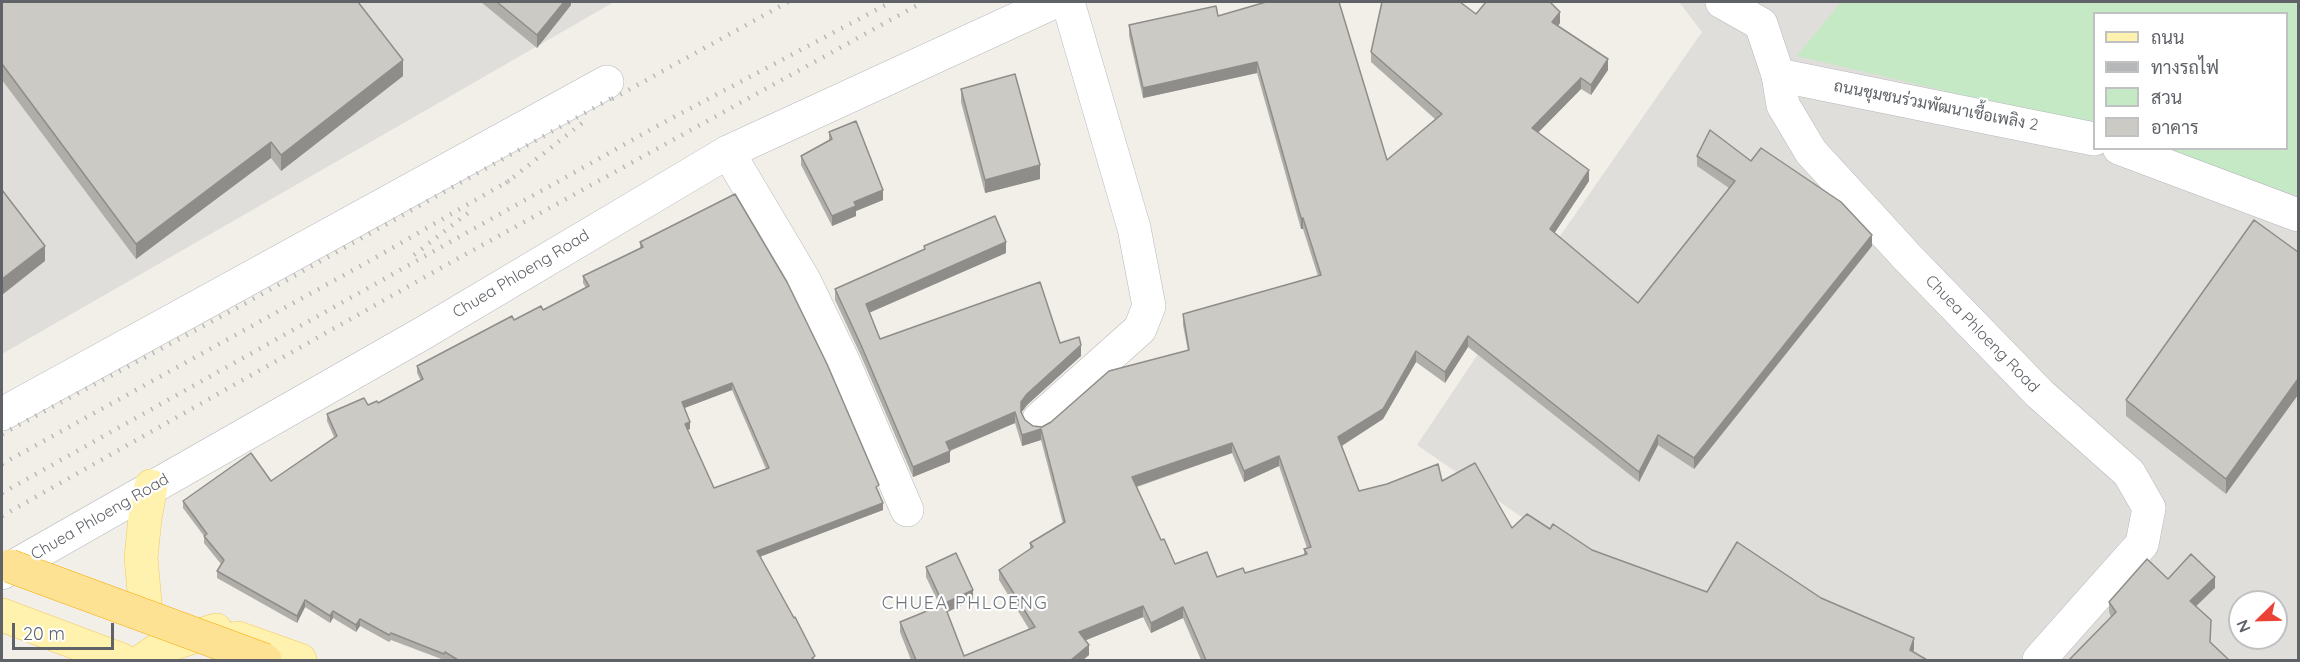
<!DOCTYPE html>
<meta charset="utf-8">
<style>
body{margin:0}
#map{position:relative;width:2300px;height:662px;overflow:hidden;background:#f1efe8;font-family:Quicksand,Sarabun,sans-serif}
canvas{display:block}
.frame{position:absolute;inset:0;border:3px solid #5f6368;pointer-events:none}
.legend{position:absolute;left:2093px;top:12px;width:195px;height:138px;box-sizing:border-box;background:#fff;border:2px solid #bfc1c3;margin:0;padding:8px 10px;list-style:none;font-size:18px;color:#5f6368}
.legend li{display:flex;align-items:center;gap:12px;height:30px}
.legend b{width:30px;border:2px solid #bfc1c3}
.north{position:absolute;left:2228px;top:590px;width:60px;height:60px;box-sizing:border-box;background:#fff;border:2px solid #bfc1c3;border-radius:50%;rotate:247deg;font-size:16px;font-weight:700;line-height:24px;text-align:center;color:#5f6368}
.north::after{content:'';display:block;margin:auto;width:21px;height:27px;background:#ea4335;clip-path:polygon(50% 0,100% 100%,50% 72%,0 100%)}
.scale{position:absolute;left:12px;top:623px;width:102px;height:27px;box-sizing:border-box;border:3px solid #5f6368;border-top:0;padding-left:8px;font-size:18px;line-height:21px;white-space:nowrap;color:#5f6368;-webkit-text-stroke:4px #fff;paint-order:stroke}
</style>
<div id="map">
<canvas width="2300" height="662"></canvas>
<div class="frame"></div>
<ul class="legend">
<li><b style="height:8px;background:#fff2af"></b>ถนน</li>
<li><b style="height:8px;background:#b6b7b8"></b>ทางรถไฟ</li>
<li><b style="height:16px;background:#c5e8c5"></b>สวน</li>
<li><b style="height:16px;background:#cccac5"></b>อาคาร</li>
</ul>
<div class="north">N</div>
<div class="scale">20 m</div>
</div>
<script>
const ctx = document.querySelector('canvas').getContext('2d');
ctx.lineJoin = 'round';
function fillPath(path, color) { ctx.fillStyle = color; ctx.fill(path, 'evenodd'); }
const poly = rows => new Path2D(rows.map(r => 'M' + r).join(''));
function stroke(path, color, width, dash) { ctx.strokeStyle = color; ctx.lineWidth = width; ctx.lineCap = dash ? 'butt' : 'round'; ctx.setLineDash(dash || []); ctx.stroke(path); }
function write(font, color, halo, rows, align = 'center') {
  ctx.font = font + ' Quicksand,Sarabun,sans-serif'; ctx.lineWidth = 4.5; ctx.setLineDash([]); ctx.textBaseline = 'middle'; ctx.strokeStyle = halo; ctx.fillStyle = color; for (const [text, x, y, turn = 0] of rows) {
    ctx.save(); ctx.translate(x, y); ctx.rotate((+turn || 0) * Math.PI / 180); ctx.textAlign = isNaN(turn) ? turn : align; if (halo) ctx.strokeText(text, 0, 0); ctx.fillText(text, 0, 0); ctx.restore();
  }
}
const industrial = poly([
 [2,2,614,2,2,354],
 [1679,2,2298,2,2298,660,1810,660,1600,571,1417,445,1478,354,1702,32],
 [2094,14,2286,14,2286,148,2094,148],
 [2240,602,2276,602,2276,638,2240,638]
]);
const green = poly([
 [1841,2,2293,2,2298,4,2298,196,2163,149,2286,148,2286,14,2094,14,2094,126,1797,56]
]);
const minor = poly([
 [1778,75,2094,139],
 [2119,148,2298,215],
 [728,152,804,280,844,363,907,510],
 [2,414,607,82],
 [1039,419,1140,329,1149,306,1134,228,1068,2]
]);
const tertiary = poly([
 [1722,2,1761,24,1778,75,1783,105,1811,152,1908,258,2040,394,2129,473,2149,508,2142,544,2039,660],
 [2,573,425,332,728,152,1054,2]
]);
const primary = poly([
 [145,602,141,558,145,518,151,486],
 [2,615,122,660],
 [238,638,300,660],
 [143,660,162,647,216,630]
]);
const rail = poly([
 [612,99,788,2],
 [506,183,586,120],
 [414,255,473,209],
 [2,434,237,308,617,95],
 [2,464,373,259,512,179],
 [2,493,659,125,891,2],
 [2,516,448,264,923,2]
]);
const motorwayBridge = poly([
 [10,566,265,660]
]);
const wall = poly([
 [2,2,403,76,281,171,271,158,136,259,2,80],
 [481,2,571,2,571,5,537,48],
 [1476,14,1560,23,1558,26,1608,70,1591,95,1581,89,1538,132,1589,181,1554,233,1638,303,1729,188,1697,166,1697,156,1751,161,1872,246,1694,469,1658,445,1639,482,1468,347,1445,383,1416,362,1383,419,1342,446,1359,491,1442,481,1512,528,1550,529,1592,550,1707,592,1821,598,1914,649,1913,652,1927,660,1201,660,1183,618,1151,633,1143,617,1086,640,1089,655,1083,660,911,660,900,632,900,622,940,606,926,577,926,567,973,600,947,612,964,656,1029,629,999,580,999,570,1030,549,1030,543,1063,524,1041,440,1022,446,1015,423,950,451,950,462,913,477,861,356,835,300,835,289,924,250,924,246,1006,253,869,313,880,339,1060,343,1081,356,1027,405,1021,413,1025,420,1033,426,1042,427,1188,351,1183,325,1183,314,1318,276,1303,229,1301,229,1257,73,1143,98,1129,36,1129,25,1218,16,1387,160,1435,119,1371,62,1371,52],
 [1232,453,1244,482,1279,466,1307,548,1304,549,1304,555,1245,573,1217,577,1175,564,1161,540,1137,487],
 [961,89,1040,179,985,193,961,102],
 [829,132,883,200,856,211,856,216,832,226,801,165,801,156,829,140],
 [2254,220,2226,494,2126,416,2126,400],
 [640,242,879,492,883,510,760,556,815,660,448,660,445,659,444,660,391,640,389,642,360,626,356,632,333,618,330,623,305,607,297,623,217,578,217,571,221,564,204,543,204,536,183,508,183,501,271,481,334,437,327,421,327,414,378,403,421,381,417,373,417,366,514,320,543,310,586,288,583,283,583,276,640,248],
 [732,390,766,469,714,488,687,430,690,429,684,408],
 [2168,579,2215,588,2111,617,2109,612,2109,602]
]);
const shadedWall = poly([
 [564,2,571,2,571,5,537,48,537,35],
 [1560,12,1560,23,1552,33,1552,22],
 [1608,59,1608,70,1591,95,1591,85],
 [403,60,403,76,281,171,281,155],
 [1257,62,1257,73,1143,98,1143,88],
 [1581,78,1581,89,1532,139,1532,128],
 [271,142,271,158,136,259,136,244],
 [1040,165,1040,179,985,193,985,180],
 [1589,170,1589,181,1550,240,1550,229],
 [883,190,883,200,856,211,856,216,832,226,832,216,854,202],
 [1301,218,1303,218,1303,229,1301,229],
 [1872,235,1872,246,1694,469,1694,458],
 [1006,242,1006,253,866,314,866,304],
 [45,246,45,261,2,295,2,279],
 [1468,336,1468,347,1445,383,1445,372],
 [1081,345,1081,356,1027,405,1021,413,1021,422,1021,402,1027,394],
 [1416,351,1416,362,1383,419,1338,448,1338,437],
 [2298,379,2298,395,2226,494,2226,479],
 [732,383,732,390,682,409,682,402],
 [1015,412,1015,423,946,452,946,442],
 [690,422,690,429,685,431,685,424],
 [1041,429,1041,440,1022,446,1022,435],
 [1658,435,1658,445,1639,482,1639,472],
 [1232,443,1232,453,1132,488,1132,477],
 [950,451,950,462,913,477,913,467],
 [1279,456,1279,466,1244,482,1244,471],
 [883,503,883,510,757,558,757,551],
 [2215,577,2215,588,2190,612,2190,601],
 [973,590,973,600,943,614,943,604],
 [305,600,305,607,297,623,297,616],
 [1143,606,1143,617,1079,643,1079,632],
 [1183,607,1183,618,1151,633,1151,623],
 [333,611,333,618,330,623,330,616],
 [360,619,360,626,356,632,356,625],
 [1914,638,1914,649,1910,660,1910,650],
 [1089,645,1089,655,1083,660,1071,660]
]);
const building = poly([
 [2,2,358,2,403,60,281,155,271,142,136,244,2,64,2,2],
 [497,2,564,2,537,35,497,2],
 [1266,2,1339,2,1387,160,1442,114,1371,52,1382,2,1460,2,1476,14,1486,2,1550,2,1560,12,1552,22,1608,59,1591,85,1581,78,1532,128,1589,170,1550,229,1638,303,1735,181,1697,156,1710,130,1751,161,1761,148,1841,202,1872,235,1694,458,1658,435,1639,472,1468,336,1445,372,1416,351,1383,409,1338,437,1359,491,1387,484,1438,464,1442,481,1475,463,1512,528,1527,514,1550,529,1553,524,1592,550,1707,592,1737,542,1821,598,1914,638,1910,650,1927,660,1206,660,1183,607,1151,623,1143,606,1079,632,1089,645,1071,660,916,660,900,622,944,604,964,656,1035,627,999,570,1033,547,1030,543,1065,522,1041,429,1022,435,1015,412,946,442,950,451,913,467,861,345,835,289,925,249,924,246,995,216,1006,242,866,304,880,339,1040,282,1060,343,1079,337,1081,345,1027,394,1021,402,1021,412,1025,420,1033,426,1042,427,1051,422,1109,371,1189,350,1183,314,1321,275,1303,218,1301,218,1257,62,1143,88,1129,25,1216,6,1218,16,1266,2],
 [1232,443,1244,471,1279,456,1311,547,1304,549,1307,554,1245,573,1243,568,1217,577,1207,552,1175,564,1164,539,1161,540,1132,477,1232,443],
 [1015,74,1040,165,985,180,961,89,1015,74],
 [856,121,883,190,854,202,856,206,832,216,801,156,832,139,829,132,856,121],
 [2,190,45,246,2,279,2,190],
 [735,194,787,282,827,364,879,485,876,487,883,503,757,551,794,618,795,617,815,656,812,658,814,660,458,660,445,652,444,654,391,633,389,635,360,619,356,625,333,611,330,616,305,600,297,616,217,571,224,560,204,536,207,534,183,501,251,453,271,481,337,436,327,414,364,398,368,405,377,401,378,403,423,379,417,366,512,316,514,320,541,306,543,310,589,286,583,276,643,247,640,242,735,194],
 [732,383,769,468,714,488,685,424,690,422,682,402,732,383],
 [2254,220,2298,252,2298,379,2226,479,2126,400,2254,220],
 [956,553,973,590,943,604,926,567,956,553],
 [2191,554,2215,577,2190,601,2211,620,2210,642,2229,660,2069,660,2116,612,2109,602,2147,559,2168,579,2191,554]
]);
const streetNames = [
 ["ถนนชุมชนร่วมพัฒนาเชื้อเพลิง 2",1936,106,11],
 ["Chuea Phloeng Road",521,274,-31],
 ["Chuea Phloeng Road",1982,334,46],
 ["Chuea Phloeng Road",100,517,-30]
];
const neighbourhoodNames = [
 ["CHUEA PHLOENG",965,604]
];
fillPath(industrial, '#e0deda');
fillPath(green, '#c5e8c5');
stroke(minor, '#b5b8bc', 34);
stroke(tertiary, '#b5b8bc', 34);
stroke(primary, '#f2c960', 34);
stroke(minor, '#fff', 33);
stroke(tertiary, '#fff', 33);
stroke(primary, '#fff2af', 33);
stroke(rail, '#b6b7b8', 4.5, [1.5, 8]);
stroke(motorwayBridge, '#f9ab00', 34, []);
stroke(motorwayBridge, '#fde293', 33);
fillPath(wall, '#afaea9');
fillPath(shadedWall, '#8f8d8a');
fillPath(building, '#cccac5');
stroke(building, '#8f8d8a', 1.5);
write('16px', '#5f6368', '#fff', streetNames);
ctx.letterSpacing = '1.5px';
write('18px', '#70757a', '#fff', neighbourhoodNames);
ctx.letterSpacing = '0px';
</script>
